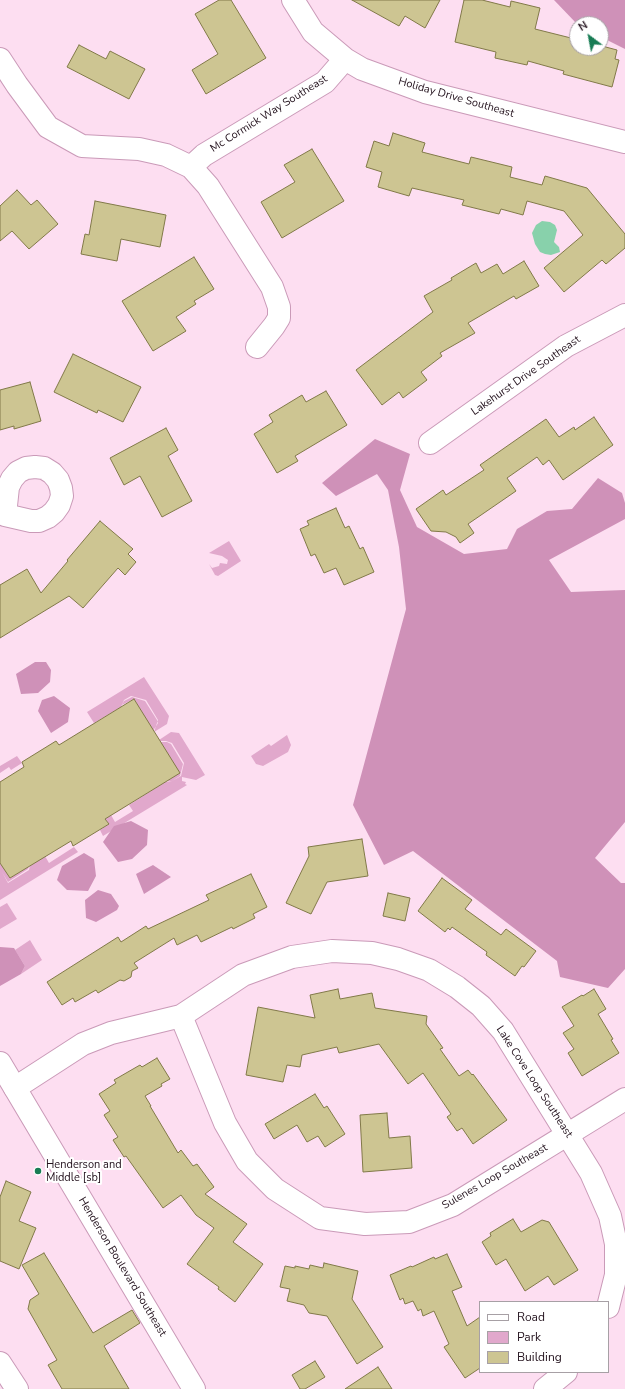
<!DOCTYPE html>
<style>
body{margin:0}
#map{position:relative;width:625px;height:1389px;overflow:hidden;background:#fddef1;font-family:"Nunito Sans",sans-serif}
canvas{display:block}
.legend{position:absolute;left:479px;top:1301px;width:130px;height:72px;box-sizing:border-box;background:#fff;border:1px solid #a7a0a5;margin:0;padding:5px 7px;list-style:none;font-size:12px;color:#23121d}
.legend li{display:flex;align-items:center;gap:8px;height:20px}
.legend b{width:20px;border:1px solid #a7a0a5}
.north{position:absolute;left:569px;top:16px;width:40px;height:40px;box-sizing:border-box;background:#fff;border:1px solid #a7a0a5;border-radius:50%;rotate:328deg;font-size:11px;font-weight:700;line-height:16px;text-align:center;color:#23121d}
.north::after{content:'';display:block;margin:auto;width:14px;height:18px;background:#187c54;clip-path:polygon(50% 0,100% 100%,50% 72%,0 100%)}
</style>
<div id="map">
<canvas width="625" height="1389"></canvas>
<ul class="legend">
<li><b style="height:5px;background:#fff"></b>Road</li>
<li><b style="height:11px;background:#e1a8cc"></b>Park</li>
<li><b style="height:11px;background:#cdc592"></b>Building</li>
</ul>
<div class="north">N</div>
</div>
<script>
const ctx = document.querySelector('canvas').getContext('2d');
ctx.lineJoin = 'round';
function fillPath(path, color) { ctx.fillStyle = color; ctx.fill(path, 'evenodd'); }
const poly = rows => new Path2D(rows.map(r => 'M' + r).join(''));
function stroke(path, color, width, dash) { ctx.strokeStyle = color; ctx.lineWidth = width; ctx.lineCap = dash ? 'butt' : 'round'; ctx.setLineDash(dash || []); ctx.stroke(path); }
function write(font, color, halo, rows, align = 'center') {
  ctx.font = font + ' "Nunito Sans",sans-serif'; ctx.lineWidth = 4; ctx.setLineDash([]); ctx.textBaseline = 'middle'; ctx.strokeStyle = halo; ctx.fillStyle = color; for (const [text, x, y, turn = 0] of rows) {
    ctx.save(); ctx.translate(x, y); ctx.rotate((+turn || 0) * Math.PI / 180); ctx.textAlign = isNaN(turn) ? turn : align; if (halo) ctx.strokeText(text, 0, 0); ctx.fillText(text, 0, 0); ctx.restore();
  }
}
const green = poly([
 [229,541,241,561,218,576,215,575,209,564,212,568,219,566,220,563,227,564,228,560,222,556,209,553],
 [144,677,169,716,167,724,154,732,158,720,146,700,131,696,124,700,121,707,94,723,87,712],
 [132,697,145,701,157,720,158,723,153,731,134,699,122,705,124,701],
 [171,732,179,733,205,775,196,780,182,777,182,781,186,782,185,784,187,785,103,836,100,830,109,824,105,819,111,815,115,822,133,811,129,805,165,782,172,781,181,776,184,763,172,743,166,741,160,741,159,740],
 [287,735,291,745,288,752,263,766,256,764,251,756,269,744,271,746],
 [160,742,167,742,171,744,183,764,180,776,172,781,167,781,179,773],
 [17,756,22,763,11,770,9,767,0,773,0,766],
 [74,847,78,852,0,900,0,863,10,878,29,866,28,869,8,882,2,872,8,883,29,870,30,865,45,856,49,863],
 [7,903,17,919,0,929,0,907],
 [30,940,42,960,21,974,25,966,15,950]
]);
const forest = poly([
 [554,0,625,0,625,49,601,37,601,24,577,24],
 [375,439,410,454,400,490,417,527,464,554,507,549,517,529,547,511,572,509,598,478,622,493,625,503,625,519,549,560,571,592,625,590,625,822,595,858,621,883,625,883,625,969,608,988,560,977,557,961,413,851,384,865,353,805,406,609,399,547,388,490,377,474,336,496,322,483],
 [35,662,46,662,51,670,50,682,38,693,21,694,16,674],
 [54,696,70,708,68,722,51,733,38,711,42,700],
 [131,821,148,830,147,845,132,859,118,862,103,842,114,826],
 [84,853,94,859,96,876,88,891,67,890,57,880,62,866],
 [153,865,171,877,144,894,136,874],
 [98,890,111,894,119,906,117,910,96,922,86,918,85,900],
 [0,947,14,948,25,966,21,974,0,986]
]);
const water = poly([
 [542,221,550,222,555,225,557,230,554,242,559,247,560,252,551,255,545,254,540,252,535,244,532,233,536,225]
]);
const building = poly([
 [219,0,231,0,266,58,206,94,192,70,218,54,195,14,219,0],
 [352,0,440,0,425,28,405,16,399,26,352,0],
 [464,0,482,0,510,7,511,1,540,8,535,29,571,38,572,34,577,36,577,48,601,48,601,42,602,42,602,46,617,50,615,59,619,60,612,87,563,74,564,71,528,61,527,65,495,58,496,52,455,42,464,0],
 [79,45,106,59,110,51,145,69,129,99,67,67,79,45],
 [393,133,425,143,422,152,469,164,471,157,512,167,510,177,542,185,545,176,587,188,625,234,625,248,606,264,602,260,564,292,544,268,583,235,564,211,527,201,523,215,501,209,499,214,462,205,464,200,412,188,409,196,378,187,382,172,366,167,374,141,389,146,393,133],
 [312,149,344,201,282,238,261,202,295,182,284,165,312,149],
 [17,190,31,205,37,200,58,224,29,249,12,231,0,241,0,206,17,190],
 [95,201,166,215,160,247,121,239,117,261,81,254,85,234,89,235,95,201],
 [194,257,214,289,194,301,196,304,176,317,186,331,153,351,122,301,194,257],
 [524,261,539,286,516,299,514,296,468,323,475,333,440,353,442,356,421,372,427,380,403,398,399,392,382,405,356,370,433,312,424,296,452,280,451,278,476,263,481,273,497,264,503,274,524,261],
 [73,354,141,387,123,422,98,410,97,413,54,392,73,354],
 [30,382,41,421,14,429,14,426,0,430,0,390,30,382],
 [326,391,347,425,295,456,298,461,277,473,254,434,273,422,269,415,302,395,306,402,326,391],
 [594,417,613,445,563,480,549,460,543,465,537,457,507,478,516,491,468,524,474,533,460,543,456,537,446,532,431,531,416,509,443,490,446,495,484,470,480,465,546,419,559,437,574,427,575,430,594,417],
 [166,428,178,450,168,456,192,501,162,517,140,476,124,485,110,458,166,428],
 [336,508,345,528,349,526,360,549,363,547,374,572,344,585,336,568,324,573,315,554,311,556,300,529,309,525,307,521,336,508],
 [100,521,133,549,128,554,136,562,125,575,118,568,83,608,69,596,0,638,0,585,27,569,41,593,68,561,67,560,100,521],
 [134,699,180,773,105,819,109,824,73,846,71,841,10,878,0,863,0,782,24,767,22,762,56,741,59,745,134,699],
 [362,839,368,876,327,882,311,914,286,903,309,856,308,847,362,839],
 [251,874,267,907,253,914,255,918,233,929,232,927,201,942,197,935,177,945,174,938,134,963,138,968,132,971,131,977,124,981,120,980,98,993,96,990,75,1002,73,998,62,1005,47,982,118,937,121,942,146,926,148,929,209,900,206,895,251,874],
 [442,878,472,900,465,909,501,935,506,929,536,951,524,967,522,966,515,976,486,955,487,952,452,927,450,930,448,928,445,932,418,911,442,878],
 [388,893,410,898,405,921,383,916,388,893],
 [338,989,340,999,372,993,375,1008,427,1016,426,1024,443,1048,440,1049,459,1076,468,1070,472,1075,473,1074,507,1120,473,1144,462,1128,457,1131,447,1117,451,1114,423,1073,408,1084,379,1044,339,1053,337,1047,302,1055,300,1067,287,1065,283,1082,246,1075,258,1007,315,1018,310,995,338,989],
 [594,989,606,1009,598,1014,613,1039,611,1040,619,1053,582,1076,568,1053,574,1049,563,1033,574,1026,562,1007,582,995,583,996,594,989],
 [157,1058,170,1079,161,1084,162,1086,145,1096,151,1106,150,1106,178,1153,181,1150,193,1166,197,1164,214,1187,205,1194,247,1224,233,1242,263,1264,235,1302,218,1289,219,1287,187,1264,214,1228,196,1215,181,1195,163,1208,126,1156,124,1157,113,1140,118,1137,104,1115,110,1111,99,1094,116,1083,114,1080,140,1065,142,1067,157,1058],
 [315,1094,324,1108,327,1106,345,1134,325,1147,318,1136,307,1142,297,1125,274,1139,265,1124,315,1094],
 [387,1113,389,1138,410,1136,412,1168,363,1172,360,1115,387,1113],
 [6,1181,31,1192,19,1221,36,1228,19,1269,0,1261,0,1197,6,1181],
 [513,1219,521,1232,542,1220,549,1222,578,1270,554,1285,548,1276,525,1291,506,1259,496,1265,482,1242,491,1236,490,1233,513,1219],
 [44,1253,93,1333,132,1310,140,1323,104,1346,129,1389,62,1389,48,1365,57,1360,28,1309,30,1300,39,1294,22,1265,44,1253],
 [447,1254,462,1287,452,1291,467,1326,480,1317,480,1368,465,1378,444,1347,449,1344,434,1311,423,1316,421,1309,418,1311,413,1301,405,1304,403,1298,400,1300,390,1275,411,1266,412,1267,434,1257,435,1259,447,1254],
 [324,1263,358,1271,352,1299,383,1347,357,1364,327,1316,309,1313,304,1305,287,1301,290,1289,280,1287,285,1266,295,1268,295,1266,309,1269,310,1265,323,1268,324,1263],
 [315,1361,325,1377,305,1389,300,1389,292,1375,315,1361],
 [378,1367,392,1389,345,1389,378,1367]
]);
const street = poly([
 [293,0,313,32,345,59,362,69,425,92,625,142],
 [0,59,17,85,48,127,82,146,139,149,166,155,191,167,208,186,272,287,279,307,279,318,274,326,257,347],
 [191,167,204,155,325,82,345,59],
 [430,443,566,346,625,315],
 [35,467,44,468,52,473,58,480,61,488,62,496,59,505,54,512,48,517,39,521,31,521,5,515,8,487,12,479,18,472,26,468,35,467],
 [181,1016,225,1123,247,1161,275,1189,320,1218,365,1224,409,1222,453,1205,625,1099],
 [15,1088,83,1044,111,1033,181,1016,243,975,292,957,332,951,372,953,398,959,429,970,457,987,481,1006,503,1031,591,1173,610,1216,616,1244,616,1275,608,1307],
 [0,1363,17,1389],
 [545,1389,566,1372]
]);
const secondary = poly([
 [0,1063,194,1389]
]);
const markers = [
 [38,1171,4,"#187c54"]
];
const streetNames = [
 ["Holiday Drive Southeast",456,98,16],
 ["Mc Cormick Way Southeast",269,114,-32],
 ["Lakehurst Drive Southeast",526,376,-35],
 ["Lake Cove Loop Southeast",534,1082,57],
 ["Sulenes Loop Southeast",495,1177,-30],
 ["Henderson Boulevard Southeast",122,1267,59]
];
const poiNames = [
 ["Henderson and",46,1165],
 ["Middle [sb]",46,1178]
];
fillPath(green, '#e1a8cc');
fillPath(forest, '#cf91b8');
fillPath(water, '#88d1ab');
fillPath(building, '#cdc592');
stroke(building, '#817948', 1);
stroke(street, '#ca9ab8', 24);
stroke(secondary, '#ca9ab8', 24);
stroke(street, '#fff', 22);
stroke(secondary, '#fff', 22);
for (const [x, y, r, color] of markers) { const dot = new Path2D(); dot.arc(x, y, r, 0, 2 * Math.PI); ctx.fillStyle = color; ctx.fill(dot); stroke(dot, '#fff', 1.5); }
write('11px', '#23121d', '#fff', streetNames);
write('11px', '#23121d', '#fff', poiNames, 'left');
</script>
